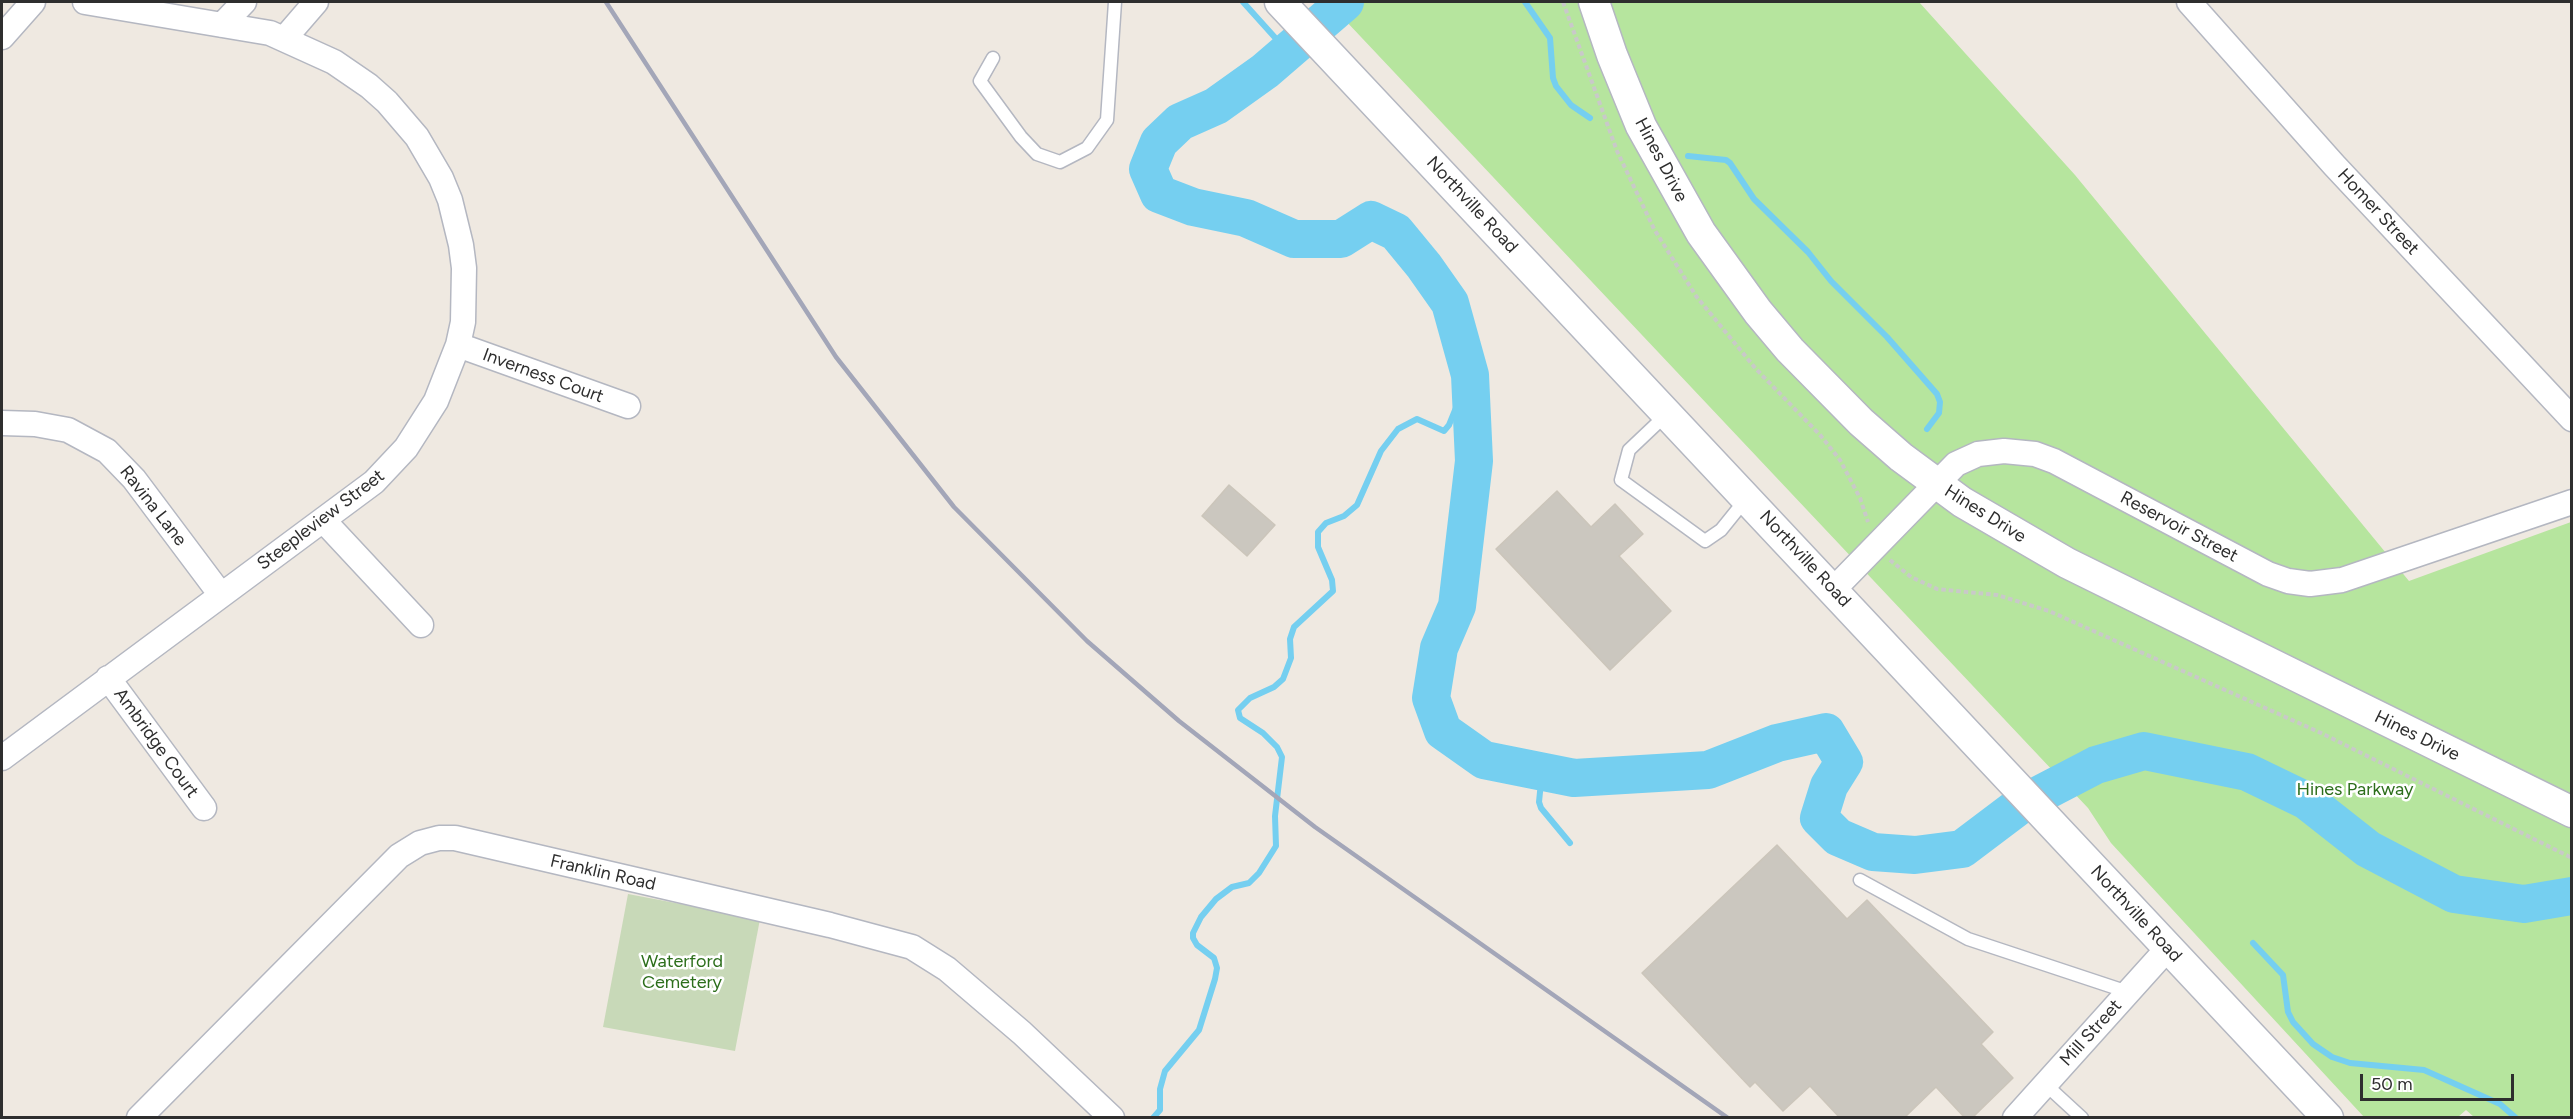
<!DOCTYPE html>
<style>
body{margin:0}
#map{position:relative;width:2573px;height:1119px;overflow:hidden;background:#efe9e1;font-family:Figtree,sans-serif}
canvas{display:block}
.frame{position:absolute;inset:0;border:3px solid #2e2e2e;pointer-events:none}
.scale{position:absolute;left:2360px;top:1074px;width:154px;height:27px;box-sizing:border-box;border:3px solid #2e2e2e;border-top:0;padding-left:8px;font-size:18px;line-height:21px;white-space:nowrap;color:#2e2e2e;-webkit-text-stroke:4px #fff;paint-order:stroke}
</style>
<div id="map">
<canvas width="2573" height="1119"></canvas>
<div class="frame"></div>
<div class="scale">50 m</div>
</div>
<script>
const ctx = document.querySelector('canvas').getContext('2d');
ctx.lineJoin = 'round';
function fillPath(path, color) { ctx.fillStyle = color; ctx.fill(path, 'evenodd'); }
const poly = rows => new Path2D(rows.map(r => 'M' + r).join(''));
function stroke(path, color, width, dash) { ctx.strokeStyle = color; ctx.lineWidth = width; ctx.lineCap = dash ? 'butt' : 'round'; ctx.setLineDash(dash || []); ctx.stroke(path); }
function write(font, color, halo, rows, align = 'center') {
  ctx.font = font + ' Figtree,sans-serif'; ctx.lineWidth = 5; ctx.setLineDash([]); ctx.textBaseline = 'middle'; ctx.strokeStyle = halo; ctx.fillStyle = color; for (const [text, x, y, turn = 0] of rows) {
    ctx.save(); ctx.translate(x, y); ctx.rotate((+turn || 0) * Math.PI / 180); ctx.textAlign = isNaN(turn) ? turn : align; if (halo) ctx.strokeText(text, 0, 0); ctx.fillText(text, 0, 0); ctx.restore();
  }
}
const green = poly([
 [1328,2,1919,2,2075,175,2409,581,2571,522,2571,1117,2474,1117,2466,1110,2458,1117,2364,1117,2111,843,2088,808]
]);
const cemetery = poly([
 [628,894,760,919,735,1051,603,1027]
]);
const stream = poly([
 [1243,2,1288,52],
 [1525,2,1550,38,1553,78,1556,86,1571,105,1590,118],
 [1688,156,1726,160,1730,163,1754,199,1808,252,1831,281,1887,337,1937,394,1940,402,1939,413,1927,429],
 [1542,772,1539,802,1541,808,1570,843],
 [2253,943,2283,975,2288,1012,2293,1022,2313,1044,2332,1057,2350,1063,2424,1070,2500,1104,2516,1118],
 [1153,1118,1160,1110,1160,1089,1165,1071,1199,1030,1215,979,1217,968,1214,958,1197,945,1193,938,1193,933,1201,917,1216,899,1232,887,1249,883,1259,873,1276,846,1275,816,1282,757,1277,747,1263,733,1240,718,1238,710,1250,698,1274,687,1283,679,1291,658,1290,639,1294,627,1333,591,1332,580,1318,547,1318,532,1326,523,1344,516,1357,505,1381,451,1398,429,1417,419,1444,431,1449,425,1460,398,1471,382]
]);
const river = poly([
 [1345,2,1265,71,1216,106,1180,122,1159,142,1148,169,1159,194,1193,207,1246,218,1294,239,1341,239,1371,220,1396,232,1424,266,1450,303,1470,375,1474,461,1457,606,1439,648,1431,698,1443,731,1484,760,1574,778,1708,770,1777,743,1826,732,1844,762,1829,786,1819,818,1838,837,1873,852,1915,855,1962,849,2023,803,2096,765,2144,751,2247,772,2307,801,2368,849,2454,894,2524,904,2572,896]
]);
const building = poly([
 [1229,485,1275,525,1247,556,1202,516,1229,485],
 [1557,491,1591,527,1615,504,1643,534,1619,556,1671,611,1610,670,1496,549,1557,491],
 [1777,845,1847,919,1867,900,1993,1032,1981,1044,2013,1078,1972,1118,1965,1118,1936,1087,1904,1118,1840,1118,1810,1086,1783,1111,1755,1082,1750,1087,1642,973,1777,845]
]);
const path = poly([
 [1563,2,1617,151,1654,229,1696,296,1756,369,1821,436,1840,460,1860,498,1868,522],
 [1890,560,1911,577,1937,589,1997,595,2049,611,2321,733,2572,858]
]);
const service = poly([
 [993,58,980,81,1021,137,1037,154,1060,162,1087,148,1107,120,1115,2],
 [1667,414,1629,450,1621,480,1705,541,1721,530,1746,499],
 [1860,880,1968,939,2128,992],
 [2045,1084,2082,1118]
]);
const minor = poly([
 [2189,2,2334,165,2572,419],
 [222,25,244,2],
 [2,37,33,2],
 [284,39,316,2],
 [458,345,628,406],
 [2,423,35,424,68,430,107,451,134,479,221,595],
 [323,520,421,625],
 [1833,590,1956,464,1978,454,2004,451,2035,454,2054,461,2268,574,2288,581,2310,584,2342,580,2572,502],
 [108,678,204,808],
 [2,758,374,482,406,448,436,401,458,345,463,322,464,268,461,245,450,200,441,178,417,137,387,102,369,86,334,62,270,33,85,2],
 [139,1118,399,856,420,843,439,838,455,838,830,925,912,947,947,969,1022,1033,1112,1118],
 [2015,1118,2168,948]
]);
const tertiary = poly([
 [1280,2,2328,1118],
 [1594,2,1612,55,1641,126,1701,233,1758,312,1790,350,1861,422,1901,457,1962,502,2067,563,2572,812]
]);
const rail = poly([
 [606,2,836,357,954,507,1087,641,1179,721,1315,827,1728,1118]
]);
const streetNames = [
 ["Hines Drive",1661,160,62],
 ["Northville Road",1472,205,47],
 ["Homer Street",2378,212,47],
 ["Inverness Court",543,376,20],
 ["Ravina Lane",153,506,52],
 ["Hines Drive",1985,514,32],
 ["Steepleview Street",321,520,-37],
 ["Reservoir Street",2179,527,28],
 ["Northville Road",1805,559,47],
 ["Hines Drive",2417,736,26],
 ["Ambridge Court",156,743,54],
 ["Franklin Road",603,873,13],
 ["Northville Road",2136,914,47],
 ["Mill Street",2091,1033,-48]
];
const parkNames = [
 ["Hines Parkway",2355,790],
 ["Waterford",682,962],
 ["Cemetery",682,983]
];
fillPath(green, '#b6e59e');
fillPath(cemetery, '#c8d9b8');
stroke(stream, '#75cff0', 6);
stroke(river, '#75cff0', 38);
fillPath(building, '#cbc7bf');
stroke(building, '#cbc5ba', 1.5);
stroke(service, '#b4b7c1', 15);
stroke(minor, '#b4b7c1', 27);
stroke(tertiary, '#b4b7c1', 33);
stroke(path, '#c9c9c9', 4, [4.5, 3]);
stroke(service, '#fff', 12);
stroke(minor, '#fff', 24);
stroke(tertiary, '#fff', 30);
stroke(rail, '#a3a6b8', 4.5);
write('18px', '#2e2e2e', '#fff', streetNames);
write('18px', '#2c6e1b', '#fff', parkNames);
</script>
